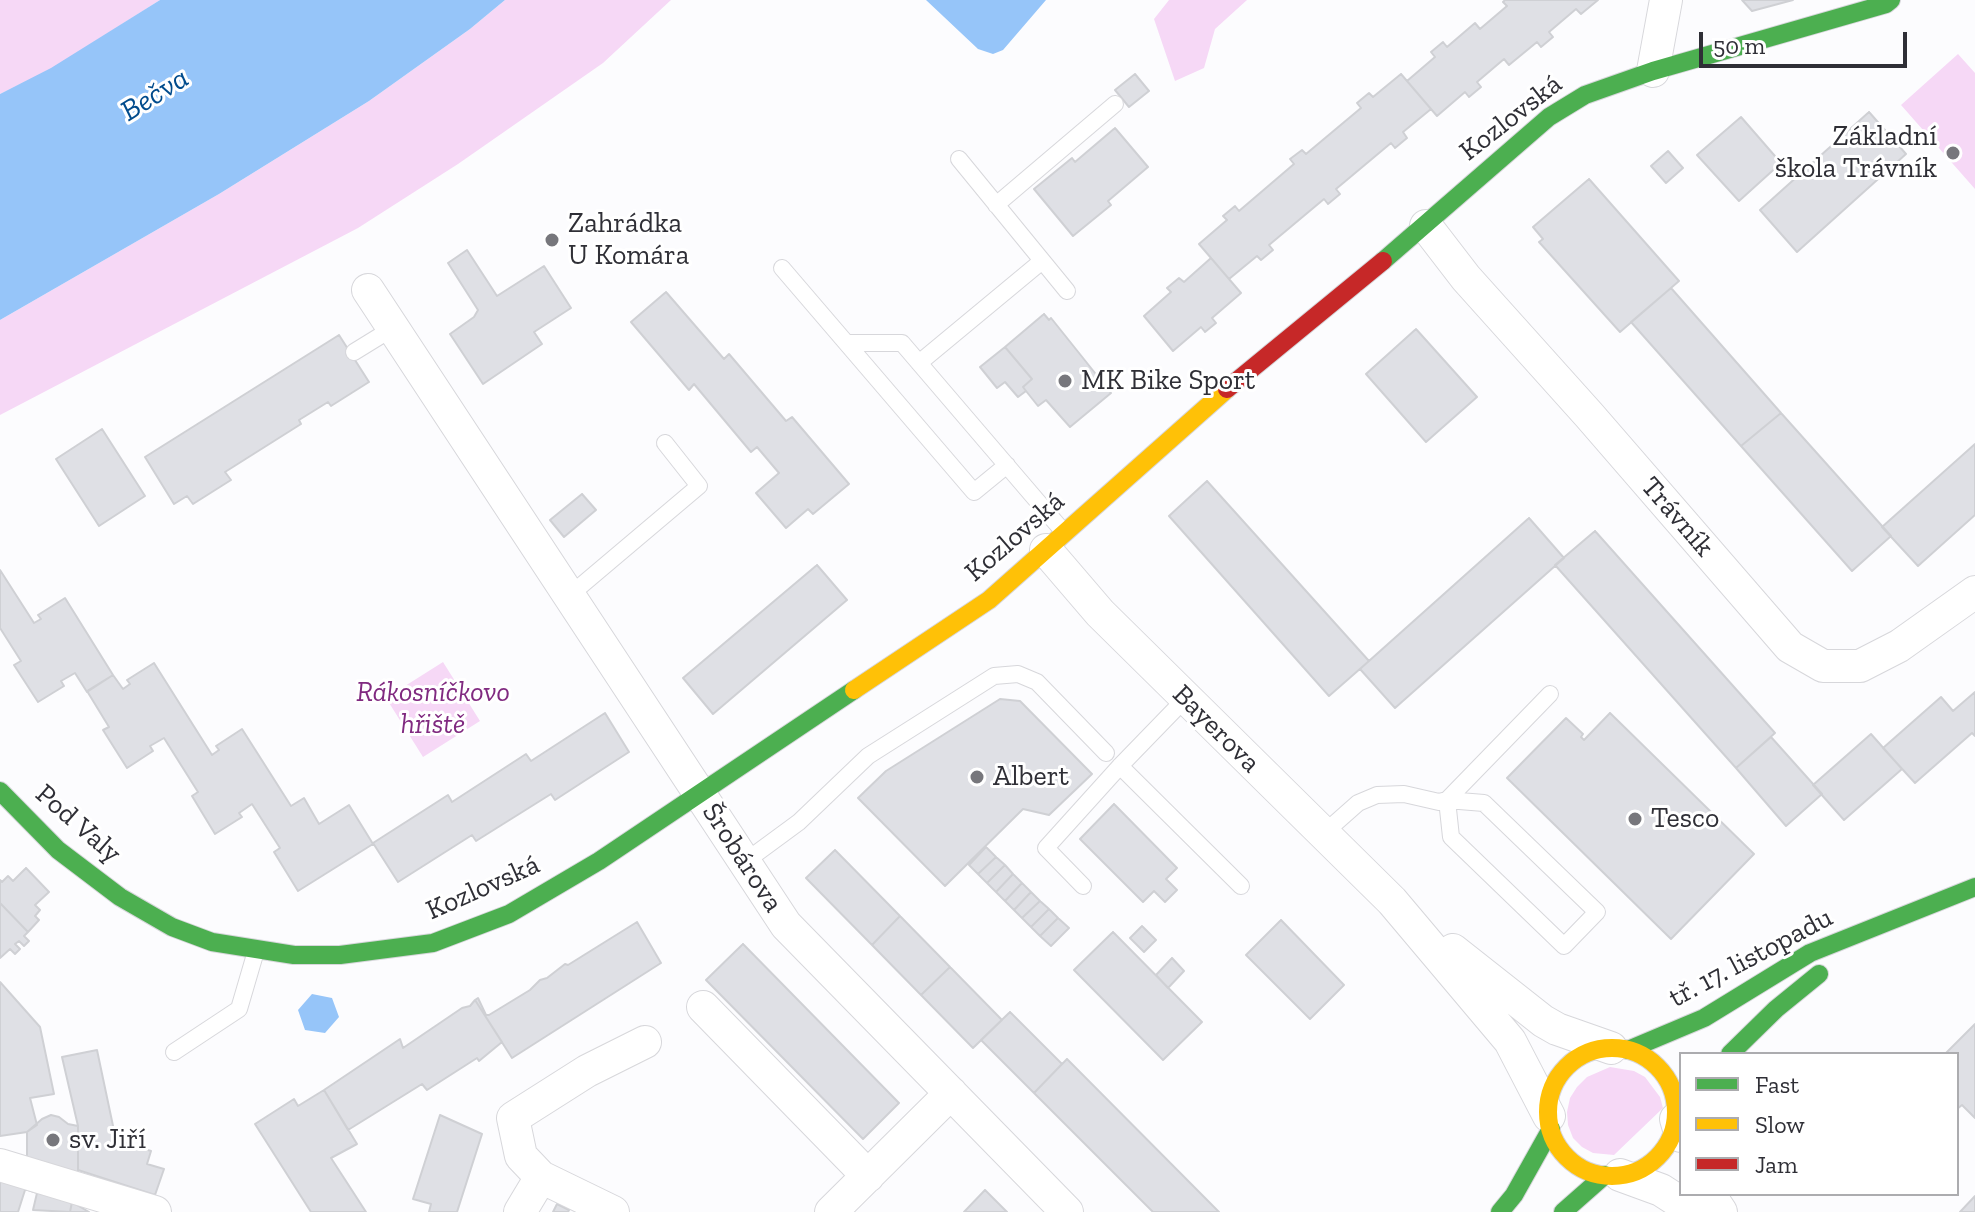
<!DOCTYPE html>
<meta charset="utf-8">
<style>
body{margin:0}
#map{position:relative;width:1975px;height:1212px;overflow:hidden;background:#fcfcfe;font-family:"Zilla Slab",serif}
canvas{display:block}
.legend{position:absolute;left:1679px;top:1052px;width:280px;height:144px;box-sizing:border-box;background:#fff;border:2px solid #acacaf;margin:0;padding:10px 14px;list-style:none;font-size:24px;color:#2f2f36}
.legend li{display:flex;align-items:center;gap:16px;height:40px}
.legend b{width:40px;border:2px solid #acacaf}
.scale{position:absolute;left:1699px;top:32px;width:208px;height:36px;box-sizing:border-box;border:4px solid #2f2f36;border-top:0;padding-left:10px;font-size:24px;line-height:28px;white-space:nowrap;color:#2f2f36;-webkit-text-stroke:6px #fff;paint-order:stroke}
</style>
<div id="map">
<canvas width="1975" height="1212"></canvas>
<ul class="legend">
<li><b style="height:10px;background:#4caf50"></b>Fast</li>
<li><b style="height:10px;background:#ffc107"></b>Slow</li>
<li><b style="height:10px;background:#c62828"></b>Jam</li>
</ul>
<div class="scale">50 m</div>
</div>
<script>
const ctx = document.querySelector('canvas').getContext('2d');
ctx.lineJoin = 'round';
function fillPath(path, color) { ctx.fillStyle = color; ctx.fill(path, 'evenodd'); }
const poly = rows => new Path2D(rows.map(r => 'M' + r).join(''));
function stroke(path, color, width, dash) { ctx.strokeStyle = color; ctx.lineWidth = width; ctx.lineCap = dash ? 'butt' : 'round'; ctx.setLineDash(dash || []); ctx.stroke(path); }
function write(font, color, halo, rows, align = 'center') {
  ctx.font = font + ' "Zilla Slab",serif'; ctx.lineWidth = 6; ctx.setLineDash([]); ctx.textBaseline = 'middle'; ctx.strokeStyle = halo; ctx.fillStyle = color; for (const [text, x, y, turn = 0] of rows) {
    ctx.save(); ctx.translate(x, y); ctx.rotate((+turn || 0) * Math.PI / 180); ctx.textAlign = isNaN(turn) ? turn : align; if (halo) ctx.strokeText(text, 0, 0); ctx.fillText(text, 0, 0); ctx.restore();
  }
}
const green = poly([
 [0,0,160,0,51,69,0,94],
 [505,0,671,0,603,63,458,164,358,228,0,415,0,320,219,194,369,101,470,29],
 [1169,0,1247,0,1215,29,1204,68,1175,81,1154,19],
 [1958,54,1975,73,1975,189,1901,105],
 [443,662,480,721,423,757,386,698],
 [1610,1067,1634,1071,1645,1077,1660,1097,1663,1108,1614,1155,1593,1153,1582,1147,1573,1138,1568,1125,1567,1112,1570,1098,1577,1087,1587,1077]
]);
const water = poly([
 [160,0,505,0,470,29,369,101,219,194,0,320,0,94,51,68],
 [926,0,1046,0,1003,50,993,54,978,49],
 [312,994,332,998,339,1017,325,1033,305,1030,298,1010]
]);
const building = poly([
 [1505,0,1598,0,1581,14,1576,9,1549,32,1553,37,1541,47,1537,42,1509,65,1504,59,1477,82,1481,87,1469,97,1465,92,1437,116,1407,81,1435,57,1431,52,1443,42,1447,47,1475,23,1480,29,1507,6,1503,2,1505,0],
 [1742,0,1793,0,1752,11,1742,0],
 [1135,74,1149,91,1129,107,1115,90,1135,74],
 [1401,74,1431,109,1403,132,1407,138,1395,148,1391,143,1336,189,1340,194,1328,204,1324,199,1269,245,1273,250,1261,260,1257,256,1229,279,1199,244,1227,220,1223,216,1235,206,1239,211,1294,164,1290,159,1302,150,1306,154,1361,108,1357,103,1369,93,1373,97,1401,74],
 [1869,112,1906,154,1797,252,1760,210,1869,112],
 [1741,117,1781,163,1739,201,1697,155,1741,117],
 [1115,128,1148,167,1108,201,1111,205,1073,236,1034,189,1072,158,1075,162,1115,128],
 [1668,151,1683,168,1666,183,1651,166,1668,151],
 [1589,179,1679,281,1620,332,1539,242,1543,239,1533,227,1589,179],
 [467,250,497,296,544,266,571,308,534,332,542,344,483,384,450,334,474,317,478,310,448,263,467,250],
 [1211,258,1241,293,1212,318,1216,323,1205,332,1201,327,1173,351,1144,316,1171,292,1167,288,1179,278,1184,282,1211,258],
 [1671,288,1781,413,1741,446,1631,322,1671,288],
 [666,292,724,359,729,354,786,421,792,417,849,484,813,514,808,509,786,528,756,493,779,473,757,447,751,452,694,384,689,390,631,322,666,292],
 [1044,314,1049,320,1051,318,1111,393,1070,427,1046,400,1038,406,1026,391,1023,387,1032,379,1005,347,1044,314],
 [1416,329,1477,397,1426,442,1366,374,1416,329],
 [339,335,369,382,331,406,328,402,299,420,301,424,225,472,231,480,193,504,187,496,174,504,145,457,339,335],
 [1005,347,1032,379,1023,387,1026,391,1018,397,1005,382,997,388,980,367,1005,347],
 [1781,413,1891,536,1852,571,1741,446,1781,413],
 [102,429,145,496,99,526,56,459,102,429],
 [1975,444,1975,515,1918,566,1882,527,1975,444],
 [1207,481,1369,661,1329,696,1169,516,1207,481],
 [582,494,596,510,564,537,550,520,582,494],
 [1529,518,1564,558,1395,708,1360,669,1529,518],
 [1595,531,1775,733,1736,768,1555,565,1595,531],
 [817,565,847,600,713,714,683,678,817,565],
 [0,570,34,623,41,619,38,615,65,598,113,675,87,692,75,673,61,681,64,686,38,702,14,665,21,661,0,628,0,570],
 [154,663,212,755,219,750,216,746,242,729,291,806,304,798,319,824,349,805,373,844,298,891,274,852,280,848,252,804,239,813,242,817,215,834,192,796,198,792,164,738,150,746,153,751,127,768,103,730,109,727,87,691,113,675,123,689,130,684,127,680,154,663],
 [1975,692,1975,736,1972,733,1915,783,1883,748,1941,697,1953,711,1975,692],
 [1000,699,1020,701,1092,774,1049,815,1023,809,945,886,858,798,886,771,1000,699],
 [605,713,629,752,555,800,551,794,476,841,472,835,398,882,373,843,448,795,452,802,526,754,531,761,605,713],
 [1610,713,1754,854,1671,939,1507,778,1566,718,1583,734,1581,737,1584,740,1610,713],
 [1871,734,1902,769,1844,820,1813,785,1871,734],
 [1771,737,1822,794,1786,826,1736,768,1771,737],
 [1114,804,1177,868,1166,879,1177,890,1165,902,1154,891,1143,902,1080,839,1114,804],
 [986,847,996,857,978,874,969,865,986,847],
 [835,850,900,916,872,945,806,878,835,850],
 [996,857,1005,865,987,883,978,874,996,857],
 [1005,865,1013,874,996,892,987,883,1005,865],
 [26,868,49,892,35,905,40,910,35,916,39,920,28,932,0,903,0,880,2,882,8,876,13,881,26,868],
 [1013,874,1022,883,1005,901,996,892,1013,874],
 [1022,883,1031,892,1014,910,1005,901,1022,883],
 [1031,892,1040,901,1022,918,1014,910,1031,892],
 [1040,901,1049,909,1031,927,1022,918,1040,901],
 [0,903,28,932,24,936,29,941,24,946,19,941,15,944,20,949,15,954,10,949,0,958,0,903],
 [1049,909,1058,918,1040,936,1031,927,1049,909],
 [900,916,950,967,921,995,872,945,900,916],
 [1058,918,1069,928,1051,946,1040,936,1058,918],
 [1281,920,1344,985,1310,1019,1246,955,1281,920],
 [637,922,661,963,512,1058,475,1000,478,998,486,1015,489,1015,530,990,540,980,547,978,565,964,568,965,637,922],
 [1142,926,1156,940,1144,952,1130,938,1142,926],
 [1113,932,1202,1022,1163,1060,1074,970,1113,932],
 [743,944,899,1103,863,1139,706,980,743,944],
 [1172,958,1184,971,1168,988,1156,975,1172,958],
 [950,967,1002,1020,973,1048,921,995,950,967],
 [0,982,40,1027,54,1094,30,1098,37,1125,27,1132,0,1136,0,982],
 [475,1000,502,1042,479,1061,477,1058,427,1090,422,1084,348,1130,324,1090,400,1039,403,1048,462,1008,470,1006,475,1000],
 [1010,1012,1062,1064,1034,1093,981,1040,1010,1012],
 [1975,1024,1975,1118,1962,1105,1957,1109,1957,1054,1945,1054,1975,1024],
 [97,1050,116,1140,151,1151,147,1164,164,1169,155,1195,78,1170,78,1126,62,1057,97,1050],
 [1067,1059,1219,1212,1153,1212,1034,1093,1067,1059],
 [324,1090,357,1144,331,1158,366,1212,311,1212,255,1124,294,1099,298,1106,324,1090],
 [51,1115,59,1117,68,1124,78,1126,78,1173,27,1165,27,1132,42,1119,51,1115],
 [440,1115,482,1134,457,1212,429,1212,431,1204,413,1199,440,1115],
 [0,1176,72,1202,70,1212,33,1210,37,1193,28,1190,25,1190,18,1212,0,1212,0,1176],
 [985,1190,1007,1212,964,1212,985,1190],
 [1975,1196,1975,1212,1960,1212,1975,1196],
 [72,1202,89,1212,70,1212,72,1202],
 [557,1204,569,1210,568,1212,553,1212,557,1204]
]);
const lane = poly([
 [959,159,1067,291],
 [996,205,1115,104],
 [782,268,974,492,1007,465],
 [847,343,902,343,1062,530],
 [354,352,393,328],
 [919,363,1042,261],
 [570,595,699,486,665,443],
 [1120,766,1241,886],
 [1447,800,1484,803,1597,912,1564,946,1451,837,1447,800],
 [1323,834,1358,803,1377,795,1404,794,1439,802,1447,800,1550,694],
 [746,861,799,822,868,756,994,676,1018,674,1037,682,1106,753],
 [1083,886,1046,848,1120,766,1185,699],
 [174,1052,239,1009,256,951]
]);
const street = poly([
 [1653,71,1666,0],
 [1426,226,1466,278,1589,415,1790,647,1823,666,1860,666,1899,646,1975,592],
 [368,290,786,925,1067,1212],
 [1046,550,1100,613,1392,901,1510,1041,1549,1116],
 [1453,950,1543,1021,1557,1029,1611,1048],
 [703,1007,868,1176],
 [1676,1119,1681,1136],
 [0,1165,155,1212],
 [1620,1175,1661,1190,1695,1212],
 [541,1177,613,1212],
 [1709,1194,1721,1212],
 [520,1212,541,1177,521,1156,513,1118,587,1071,645,1042],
 [831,1212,951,1093]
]);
const fast = poly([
 [1383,261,1549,117,1585,95,1653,71,1886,4,1891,0],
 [0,791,58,850,120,897,172,927,212,942,294,955,340,955,433,943,509,914,599,861,854,690],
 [1628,1050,1704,1018,1810,953,1975,887],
 [1730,1054,1776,1009,1819,974],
 [1500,1212,1514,1195,1551,1129],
 [1563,1212,1605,1175]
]);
const slow = poly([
 [854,690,989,600,1227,389],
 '1548 1112a64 64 0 1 1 128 0a64 64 0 1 1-128 0Z'
]);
const jam = poly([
 [1227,389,1383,261]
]);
const markers = [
 [1953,153,8,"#77777c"],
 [552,240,8,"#77777c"],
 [1065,381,8,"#77777c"],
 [977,777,8,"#77777c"],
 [1635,819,8,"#77777c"],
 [53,1140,8,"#77777c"]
];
const streetNames = [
 ["Kozlovská",1511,118,-38],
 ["Trávník",1677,517,49],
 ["Kozlovská",1015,537,-41],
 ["Bayerova",1216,729,45],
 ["Pod Valy",78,824,41],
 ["Šrobárova",742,858,57],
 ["Kozlovská",483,888,-24],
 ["tř. 17. listopadu",1751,958,-28]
];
const poiNames = [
 ["Základní",1937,137,"right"],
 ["škola Trávník",1937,169,"right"],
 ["Zahrádka",568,224],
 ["U Komára",568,256],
 ["MK Bike Sport",1081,381],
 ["Albert",993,777],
 ["Tesco",1651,819],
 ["sv. Jiří",69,1140]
];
const parkNames = [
 ["Rákosníčkovo",433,693],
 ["hřiště",433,725]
];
const waterNames = [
 ["Bečva",155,95,-32]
];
fillPath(green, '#f6d8f6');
fillPath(water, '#96c5f9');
fillPath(building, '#dfe0e5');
stroke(building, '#cfd0d4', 2);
stroke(lane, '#d7d7db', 18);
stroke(street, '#d7d7db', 34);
stroke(fast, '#d7d7db', 20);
stroke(slow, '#d7d7db', 20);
stroke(jam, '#d7d7db', 20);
stroke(lane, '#fff', 16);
stroke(street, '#fff', 32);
stroke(fast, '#4caf50', 18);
stroke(slow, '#ffc107', 18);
stroke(jam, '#c62828', 18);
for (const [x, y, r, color] of markers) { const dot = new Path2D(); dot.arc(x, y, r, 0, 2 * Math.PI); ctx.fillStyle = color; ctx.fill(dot); stroke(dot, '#fff', 3); }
write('28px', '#2f2f36', '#fff', streetNames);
write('28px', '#2f2f36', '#fff', poiNames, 'left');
write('italic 28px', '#802a80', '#fff', parkNames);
write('italic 30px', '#004b8c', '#fff', waterNames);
</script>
